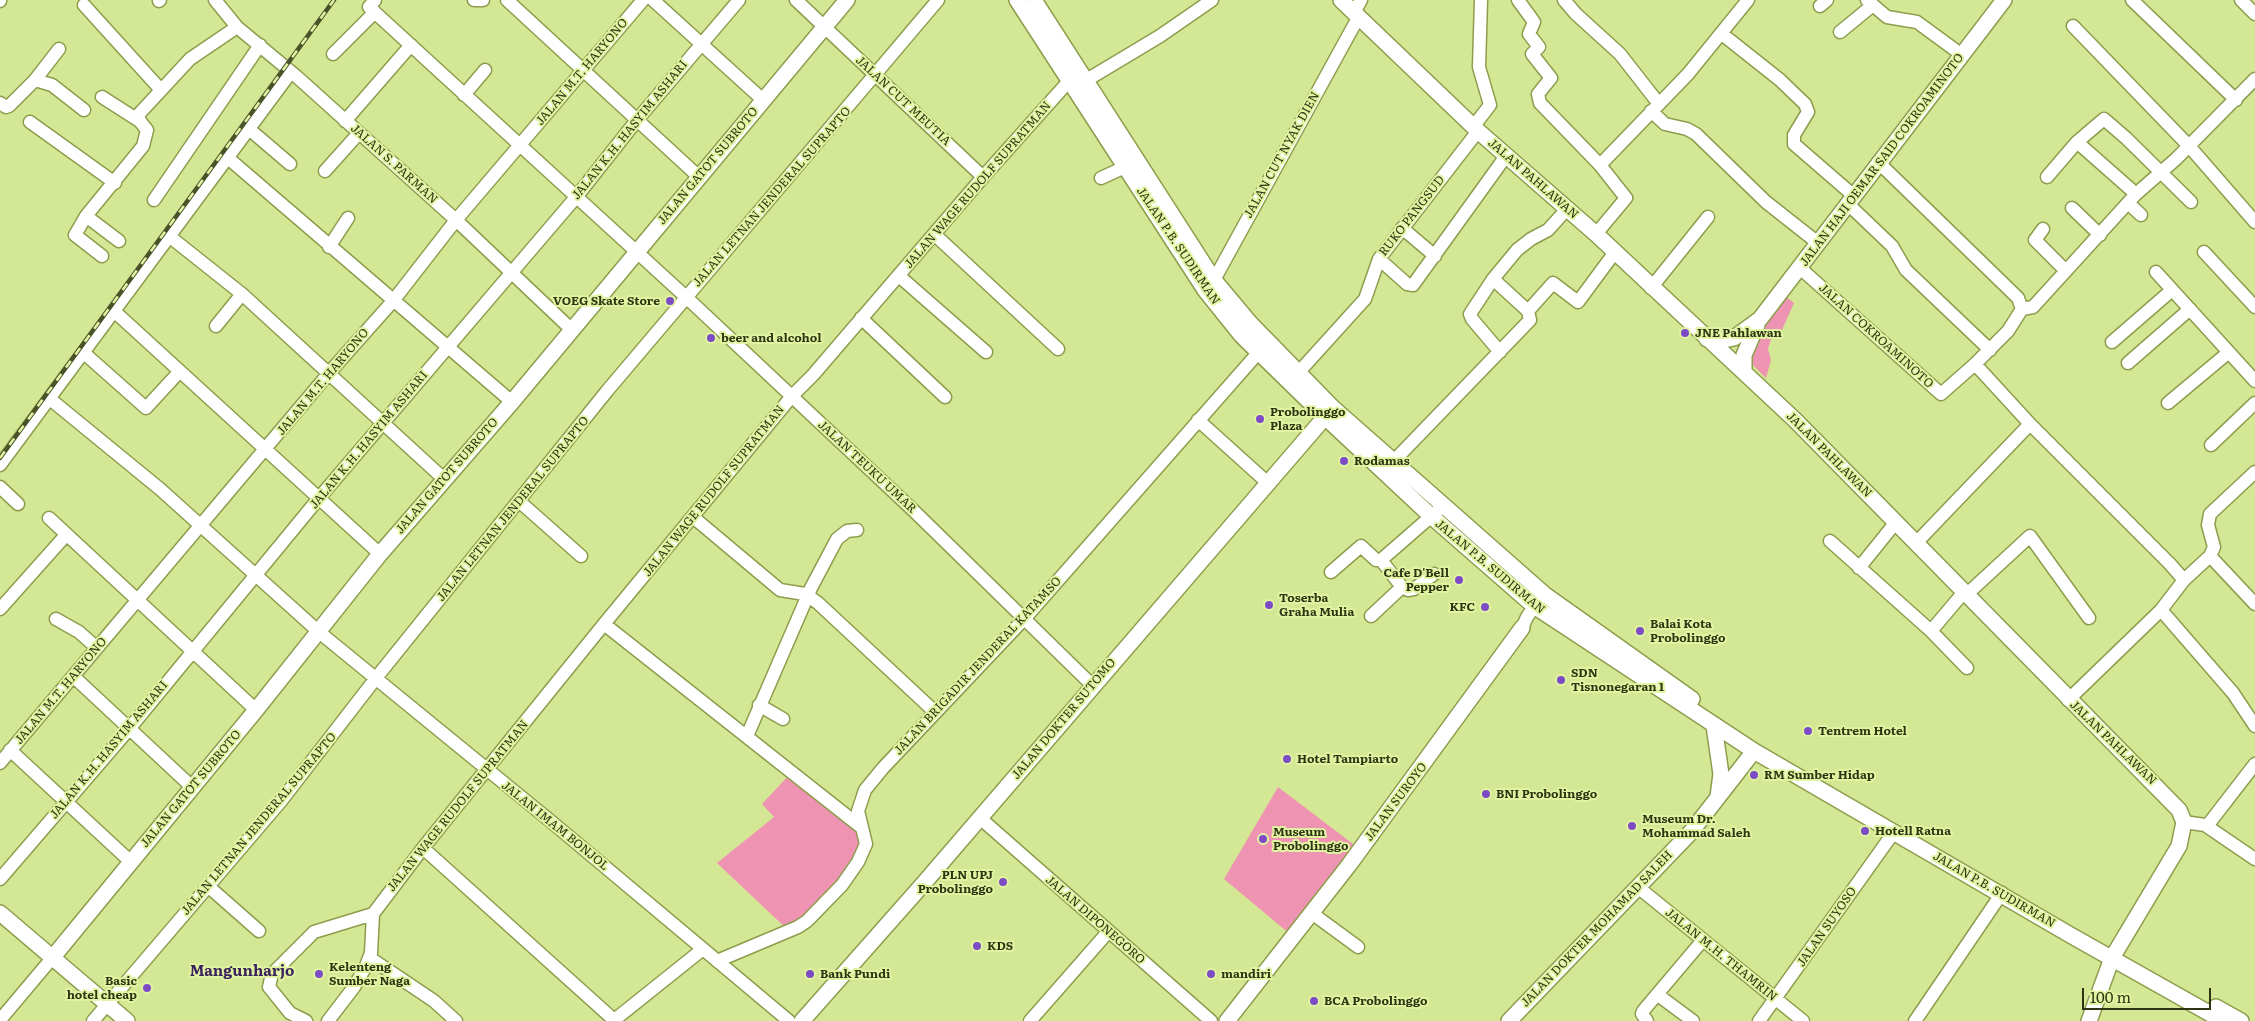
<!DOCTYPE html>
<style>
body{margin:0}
#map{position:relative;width:2255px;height:1021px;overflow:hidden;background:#d4e794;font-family:Literata,serif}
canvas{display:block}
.scale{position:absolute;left:2082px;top:988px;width:129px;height:22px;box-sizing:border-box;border:2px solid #2f3513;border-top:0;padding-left:6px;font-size:15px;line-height:18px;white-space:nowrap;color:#2f3513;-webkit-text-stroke:4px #e1f4a1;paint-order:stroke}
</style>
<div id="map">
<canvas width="2255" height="1021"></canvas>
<div class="scale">100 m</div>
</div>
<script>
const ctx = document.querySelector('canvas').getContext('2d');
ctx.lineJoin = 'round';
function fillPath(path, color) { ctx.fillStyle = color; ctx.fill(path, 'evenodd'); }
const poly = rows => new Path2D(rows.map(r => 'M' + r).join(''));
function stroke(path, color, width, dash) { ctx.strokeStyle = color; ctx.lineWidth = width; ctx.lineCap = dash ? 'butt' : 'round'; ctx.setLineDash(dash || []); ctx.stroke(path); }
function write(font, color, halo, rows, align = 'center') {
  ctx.font = font + ' Literata,serif'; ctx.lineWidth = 4; ctx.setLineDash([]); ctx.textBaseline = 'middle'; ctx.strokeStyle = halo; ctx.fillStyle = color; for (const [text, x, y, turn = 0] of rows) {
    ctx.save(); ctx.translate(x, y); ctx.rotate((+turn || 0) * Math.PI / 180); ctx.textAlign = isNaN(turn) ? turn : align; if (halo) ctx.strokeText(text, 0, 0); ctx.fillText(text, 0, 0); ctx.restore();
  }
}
const green = poly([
 [1784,295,1794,303,1782,330,1777,330,1771,339,1768,349,1771,360,1766,378,1752,364,1749,357,1750,345],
 [791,773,865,839,858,862,789,931,717,863,774,817,762,804],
 [1278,787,1357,847,1291,935,1224,879]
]);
const minor = poly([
 [215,0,237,27,296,76,456,220,572,330],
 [375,0,369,7,686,297,914,511,1093,686],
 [474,0,483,0],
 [507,0,699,177],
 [653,0,763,100],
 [796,0,983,177],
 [1518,0,1534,22,1529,34,1539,47,1532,54,1551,78,1538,94,1540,103,1600,165],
 [1564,0,1576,14,1620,54,1659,104],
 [1867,0,1887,17,1917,22,1962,55],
 [2132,0,2236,100],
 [2241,0,2255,14],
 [0,1,0,0],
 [159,1,160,0],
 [84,5,161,90],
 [1820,6,1827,0],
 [1354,13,1361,0],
 [2073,26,2189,146,2255,222],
 [1840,32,1873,5],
 [1722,34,1780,80,1805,104,1808,112,1794,135,1794,144,1854,196],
 [333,54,375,12],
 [35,80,52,85,84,110],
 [1085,81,1160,36,1212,0],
 [464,95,485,70],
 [102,97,141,122],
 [0,103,6,107,9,106,35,80,59,49],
 [1651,111,1665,124,1687,129,1696,134,1766,202,1818,243],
 [345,121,411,45],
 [30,122,115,183],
 [1473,127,1490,105,1479,67,1481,0],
 [249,129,290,164],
 [2077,142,2136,194],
 [228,158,512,402],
 [325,171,359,133],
 [2047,177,2077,142,2104,119,2126,138,2191,202],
 [1101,178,1125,167],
 [154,200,260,45],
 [2128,203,2141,215],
 [1848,204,1892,246,1906,270,1990,350],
 [2072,208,2100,235],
 [86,216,75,235,102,256],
 [1402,228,1435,256],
 [2043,229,2035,240,2066,271],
 [934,234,1058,349],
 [1596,234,1626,198,1600,165,1688,74,1748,0],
 [169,236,242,294,444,479],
 [119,241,86,216,143,146,147,130,139,120,139,114,190,59,237,27],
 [329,247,348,218],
 [2204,252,2255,307],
 [1379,259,1407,284,1413,285,1506,156],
 [1800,268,1941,394,1975,364,2008,331,2022,309,2018,298,1878,162],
 [2156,272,2255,381],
 [899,276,986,352],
 [1208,286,1214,280,1358,18],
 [1651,288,1708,217],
 [2022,309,2033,307,2136,194,2176,159,2255,79],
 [114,311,380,554],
 [1528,311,1553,283,1578,302,1615,252],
 [861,318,945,397],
 [216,326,242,294],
 [2112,342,2172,290],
 [1500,352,1472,319,1470,314,1493,279,1517,250,1531,239,1548,230,1567,209],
 [84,353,146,408,180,371],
 [2128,363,2190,309],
 [1975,364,2030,424],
 [1298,373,1365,299,1379,259,1478,131],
 [50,399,160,489,319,632,548,819,789,1021],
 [2168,403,2229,352],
 [1198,420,1269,484],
 [2211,445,2255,403],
 [0,465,291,72],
 [1388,467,1530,320,1528,311,1493,279],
 [0,487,18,504],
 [520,502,581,556],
 [693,517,780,590,805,594,818,603,935,712],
 [49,518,256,710],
 [1830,541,1931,631,1967,668],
 [1916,543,2030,424,2170,564,2184,580],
 [2210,556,2255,604],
 [1381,560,1402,587,1408,590,1414,589,1434,574],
 [1859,568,1896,522],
 [1331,572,1361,546,1376,560,1381,560,1443,506],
 [1966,595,2030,536,2089,618],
 [0,609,66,535],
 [2161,610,2233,693,2255,726],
 [1371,616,1402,587],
 [56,619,79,632,97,648],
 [604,624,861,827],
 [1522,628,1527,617,1539,600],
 [1931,631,1964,592],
 [73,676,192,787],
 [2068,700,2161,610,2184,580,2210,556,2214,547,2208,525,2210,514,2255,472],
 [759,705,783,719],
 [747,736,811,588,837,539,847,531,857,530],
 [10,750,131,862],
 [0,763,329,373,393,301,456,220,643,0],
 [980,818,1211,1021],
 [2184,822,2205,825,2255,859],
 [2207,826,2255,764],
 [423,848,614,1020],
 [0,879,129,729,319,498,577,196,637,120,739,0],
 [209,887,259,931],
 [1639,888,1803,1021],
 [1313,914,1358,947],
 [370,958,434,1001,456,1021],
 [717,961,798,927,807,921,842,885,858,862,866,844,858,811,865,790,883,768,1025,618,1258,353],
 [1658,995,1693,1021],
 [0,1020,53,957],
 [93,1021,281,801,376,678,607,391,938,0],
 [306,1021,290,1013,269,987,272,974,314,932,373,914],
 [328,1021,354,987,366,966,371,953,373,914,423,848,604,624,792,396,813,375,983,177,1069,81],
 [613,1021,703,949],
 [1030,1021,1108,932],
 [1647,1021,1642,1014,1643,1011,1703,940],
 [1759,1021,1894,832],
 [1915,1021,2002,893]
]);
const major = poly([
 [1017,0,1205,290,1242,336,1325,417,1431,516,1534,606,1754,751,2072,936,2223,1021],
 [1034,0,1214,280,1250,323,1333,408,1544,594,1692,699],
 [1341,0,1478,131,1596,234,1795,420,2179,810,2184,822,2179,846,2112,958,2089,1021],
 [1707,339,1724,340,1734,338,1760,319,2004,0],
 [1744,372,1744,355,1757,325],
 [1714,726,1721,774,1718,797],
 [0,913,127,1021],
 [53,957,256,710,380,554,512,402,847,0],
 [2216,1007,2241,1021],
 [802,1021,924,883,1325,417],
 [1227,1021,1349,865,1522,628],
 [1509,1021,1691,832,1754,751]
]);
const rail = poly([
 [0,458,334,0]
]);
const markers = [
 [670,301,5,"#7d4cc5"],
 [1685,333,5,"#7d4cc5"],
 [711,338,5,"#7d4cc5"],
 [1260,419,5,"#7d4cc5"],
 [1344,461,5,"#7d4cc5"],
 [1459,580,5,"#7d4cc5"],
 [1269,605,5,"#7d4cc5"],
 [1485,607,5,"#7d4cc5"],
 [1640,631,5,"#7d4cc5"],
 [1561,680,5,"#7d4cc5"],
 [1808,731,5,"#7d4cc5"],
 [1287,759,5,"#7d4cc5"],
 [1754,775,5,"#7d4cc5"],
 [1486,794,5,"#7d4cc5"],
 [1632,826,5,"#7d4cc5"],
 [1865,831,5,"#7d4cc5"],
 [1263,839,5,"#7d4cc5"],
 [1003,882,5,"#7d4cc5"],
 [977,946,5,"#7d4cc5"],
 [319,974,5,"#7d4cc5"],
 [810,974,5,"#7d4cc5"],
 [1211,974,5,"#7d4cc5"],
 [147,988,5,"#7d4cc5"],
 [1314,1001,5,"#7d4cc5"]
];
const streetNames = [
 ["JALAN M.T. HARYONO",582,72,-50],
 ["JALAN CUT MEUTIA",903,101,43],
 ["JALAN K.H. HASYIM ASHARI",630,130,-51],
 ["JALAN CUT NYAK DIEN",1282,155,-61],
 ["JALAN HAJI OEMAR SAID COKROAMINOTO",1882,160,-53],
 ["JALAN S. PARMAN",394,164,42],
 ["JALAN GATOT SUBROTO",708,166,-50],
 ["JALAN PAHLAWAN",1533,179,41],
 ["JALAN WAGE RUDOLF SUPRATMAN",978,185,-49],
 ["JALAN LETNAN JENDERAL SUPRAPTO",772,197,-49],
 ["RUKO PANGSUD",1412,216,-52],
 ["JALAN P.B. SUDIRMAN",1178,246,56],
 ["JALAN COKROAMINOTO",1876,336,42],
 ["JALAN M.T. HARYONO",323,382,-50],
 ["JALAN K.H. HASYIM ASHARI",369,440,-50],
 ["JALAN PAHLAWAN",1829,455,45],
 ["JALAN TEUKU UMAR",867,467,43],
 ["JALAN GATOT SUBROTO",447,476,-49],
 ["JALAN WAGE RUDOLF SUPRATMAN",714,491,-51],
 ["JALAN LETNAN JENDERAL SUPRAPTO",513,509,-51],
 ["JALAN P.B. SUDIRMAN",1490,567,40],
 ["JALAN BRIGADIR JENDERAL KATAMSO",978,666,-47],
 ["JALAN M.T. HARYONO",61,691,-50],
 ["JALAN DOKTER SUTOMO",1064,719,-50],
 ["JALAN PAHLAWAN",2113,743,44],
 ["JALAN K.H. HASYIM ASHARI",109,750,-50],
 ["JALAN GATOT SUBROTO",191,789,-50],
 ["JALAN SUROYO",1396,802,-53],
 ["JALAN WAGE RUDOLF SUPRATMAN",458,806,-51],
 ["JALAN LETNAN JENDERAL SUPRAPTO",259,824,-50],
 ["JALAN IMAM BONJOL",555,826,39],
 ["JALAN P.B. SUDIRMAN",1994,890,30],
 ["JALAN DIPONEGORO",1095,920,41],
 ["JALAN SUYOSO",1827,927,-55],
 ["JALAN DOKTER MOHAMAD SALEH",1597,929,-46],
 ["JALAN M.H. THAMRIN",1721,955,39]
];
const poiNames = [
 ["VOEG Skate Store",660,301,"right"],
 ["JNE Pahlawan",1695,333],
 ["beer and alcohol",721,338],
 ["Probolinggo",1270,412],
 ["Plaza",1270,426],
 ["Rodamas",1354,461],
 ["Cafe D'Bell",1449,573,"right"],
 ["Pepper",1449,587,"right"],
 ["Toserba",1279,598],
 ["Graha Mulia",1279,612],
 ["KFC",1475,607,"right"],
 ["Balai Kota",1650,624],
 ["Probolinggo",1650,638],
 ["SDN",1571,673],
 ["Tisnonegaran 1",1571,687],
 ["Tentrem Hotel",1818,731],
 ["Hotel Tampiarto",1297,759],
 ["RM Sumber Hidap",1764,775],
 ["BNI Probolinggo",1496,794],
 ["Museum Dr.",1642,819],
 ["Mohammad Saleh",1642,833],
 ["Hotell Ratna",1875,831],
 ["Museum",1273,832],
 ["Probolinggo",1273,846],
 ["PLN UPJ",993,875,"right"],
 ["Probolinggo",993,889,"right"],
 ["KDS",987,946],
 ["Kelenteng",329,967],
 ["Sumber Naga",329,981],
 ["Bank Pundi",820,974],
 ["mandiri",1221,974],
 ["Basic",137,981,"right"],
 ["hotel cheap",137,995,"right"],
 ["BCA Probolinggo",1324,1001]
];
const quarterNames = [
 ["Mangunharjo",242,972]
];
fillPath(green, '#ee94b2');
stroke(minor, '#8d9d4d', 15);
stroke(major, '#8d9d4d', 18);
stroke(minor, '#fff', 12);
stroke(major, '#fff', 15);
stroke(rail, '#4a5228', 4.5);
stroke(rail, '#e1f4a1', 2.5, [8]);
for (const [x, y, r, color] of markers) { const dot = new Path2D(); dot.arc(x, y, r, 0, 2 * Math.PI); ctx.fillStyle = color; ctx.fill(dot); stroke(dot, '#e1f4a1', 2); }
write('12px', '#2f3513', '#e1f4a1', streetNames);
write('bold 12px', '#2f3513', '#e1f4a1', poiNames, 'left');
write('bold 15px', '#39225c', '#e1f4a1', quarterNames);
</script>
